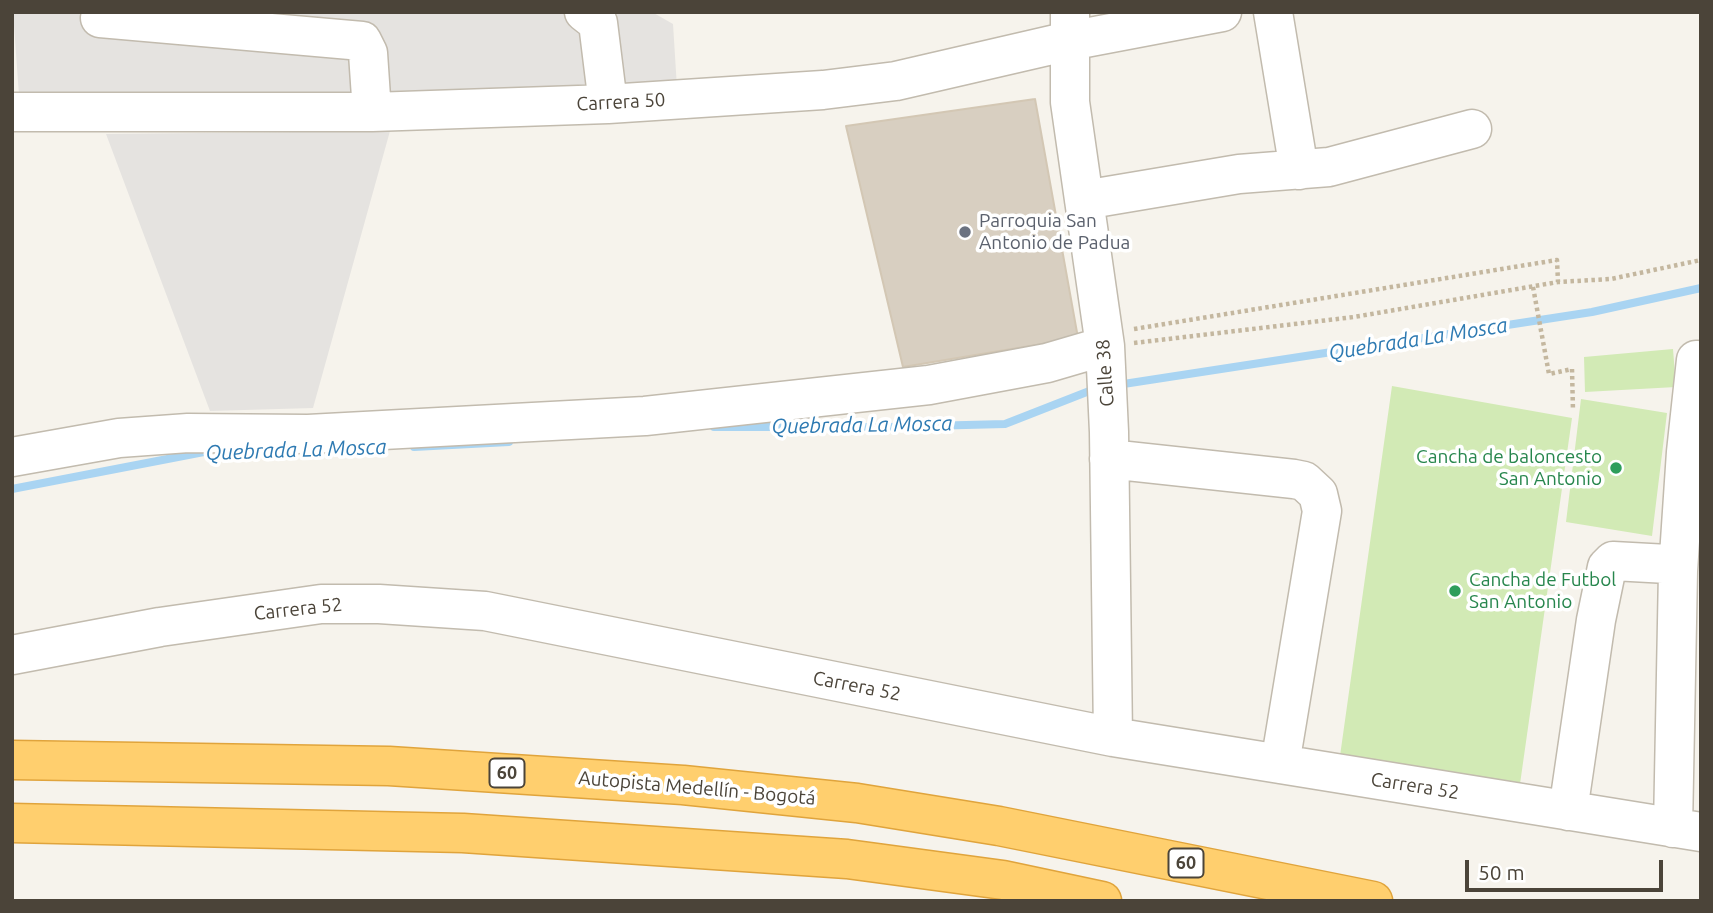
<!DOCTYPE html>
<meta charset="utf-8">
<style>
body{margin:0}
#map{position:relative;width:1713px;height:913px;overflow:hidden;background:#f6f3ec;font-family:Ubuntu,sans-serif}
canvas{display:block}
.frame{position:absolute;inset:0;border:14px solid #4b4439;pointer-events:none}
.scale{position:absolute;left:1465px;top:860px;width:198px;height:32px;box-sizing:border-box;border:4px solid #4b4439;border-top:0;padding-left:9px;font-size:21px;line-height:24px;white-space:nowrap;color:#4b4439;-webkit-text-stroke:5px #fff;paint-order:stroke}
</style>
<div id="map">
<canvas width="1713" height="913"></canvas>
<div class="frame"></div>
<div class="scale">50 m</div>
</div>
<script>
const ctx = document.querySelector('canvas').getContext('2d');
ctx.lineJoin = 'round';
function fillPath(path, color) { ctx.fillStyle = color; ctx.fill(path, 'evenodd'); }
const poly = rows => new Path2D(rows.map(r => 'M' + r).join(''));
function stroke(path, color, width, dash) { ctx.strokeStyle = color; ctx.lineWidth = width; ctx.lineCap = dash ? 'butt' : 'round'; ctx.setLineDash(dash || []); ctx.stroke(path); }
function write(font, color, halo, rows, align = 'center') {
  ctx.font = font + ' Ubuntu,sans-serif'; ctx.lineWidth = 7; ctx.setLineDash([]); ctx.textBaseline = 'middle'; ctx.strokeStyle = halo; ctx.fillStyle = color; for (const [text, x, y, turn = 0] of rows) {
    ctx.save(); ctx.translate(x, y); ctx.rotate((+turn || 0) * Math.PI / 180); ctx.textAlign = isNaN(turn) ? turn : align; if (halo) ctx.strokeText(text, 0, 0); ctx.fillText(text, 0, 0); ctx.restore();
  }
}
const green = poly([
 [1673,349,1676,387,1585,392,1584,357],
 [1392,386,1572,418,1519,791,1339,763],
 [1581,399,1667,413,1652,536,1566,522]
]);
const parking = poly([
 [13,12,652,12,673,24,677,88,482,94,19,95],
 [390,131,313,408,210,411,106,134]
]);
const stream = poly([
 [1117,385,1592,312,1701,288],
 [714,427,887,427,1005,424,1097,388],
 [414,447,509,442],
 [12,489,209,451]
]);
const building = poly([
 [1035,99,1078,338,903,367,846,126,1035,99]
]);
const path = poly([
 [1533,287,1549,374,1572,369,1573,411],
 [1134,329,1557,260,1558,282],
 [1134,343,1354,317,1558,282,1611,279,1701,260]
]);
const minor = poly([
 [584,12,598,23,608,104],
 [1070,12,1070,102,1105,346,1109,432,1113,737],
 [1273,12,1299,170],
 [100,18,362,41,368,53,372,112],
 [12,112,372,112,608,104,823,90,896,81,1069,41,1222,12],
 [1084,200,1239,174,1329,167,1472,129],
 [12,457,119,438,188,433,308,434,645,416,929,385,1047,363,1105,346],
 [1109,459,1294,479,1304,481,1318,494,1322,511,1280,764],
 [1678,571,1686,452,1696,360],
 [12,655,160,627,321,604,379,604,485,611,1113,737,1701,832],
 [1568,811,1596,620,1607,567,1613,561,1668,564,1678,571,1673,828]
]);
const highway = poly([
 [12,760,389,766,683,785,857,803,999,826,1373,901],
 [12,823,463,833,847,859,1003,880,1102,901]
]);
const markers = [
 [965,232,7,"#6b7280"],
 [1616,468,7,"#2e9e5b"],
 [1455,591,7,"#2e9e5b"]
];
const shields = [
 [507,773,35],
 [1186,863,35]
];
const shieldNames = [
 ["60",507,773],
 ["60",1186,863]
];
const streetNames = [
 ["Carrera 50",621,102,-3],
 ["Calle 38",1105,373,-94],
 ["Carrera 52",298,609,-6],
 ["Carrera 52",857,686,11],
 ["Carrera 52",1415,786,9],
 ["Autopista Medellín - Bogotá",697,788,5]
];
const worshipNames = [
 ["Parroquia San",979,221],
 ["Antonio de Padua",979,243]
];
const leisureNames = [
 ["Cancha de baloncesto",1602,457],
 ["San Antonio",1602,479],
 ["Cancha de Futbol",1469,580,"left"],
 ["San Antonio",1469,602,"left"]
];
const waterNames = [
 ["Quebrada La Mosca",1418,339,-9],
 ["Quebrada La Mosca",862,425,-1],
 ["Quebrada La Mosca",296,450,-2]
];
fillPath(green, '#d2eab5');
fillPath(parking, '#e5e3e0');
stroke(stream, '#a9d4f2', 8);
fillPath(building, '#d8cfc1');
stroke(building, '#d3c7b4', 2);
stroke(minor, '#c2bbae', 41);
stroke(highway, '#e0a43c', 41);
stroke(path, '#c4b79f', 4.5, [3.5, 3.5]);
stroke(minor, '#fff', 38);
stroke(highway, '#ffcf6e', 38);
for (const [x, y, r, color] of markers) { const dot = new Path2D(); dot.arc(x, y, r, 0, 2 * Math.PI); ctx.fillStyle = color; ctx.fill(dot); stroke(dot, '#fff', 2.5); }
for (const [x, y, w] of shields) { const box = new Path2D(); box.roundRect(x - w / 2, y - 14.5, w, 29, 5); ctx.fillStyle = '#fff'; ctx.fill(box); stroke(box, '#4b4439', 2); }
write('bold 18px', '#4b4439', null, shieldNames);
write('19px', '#4b4439', '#fff', streetNames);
write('19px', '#5b616d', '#fff', worshipNames, 'left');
write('19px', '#27864d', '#fff', leisureNames, 'right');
write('italic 21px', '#2e7ab2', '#fff', waterNames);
</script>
